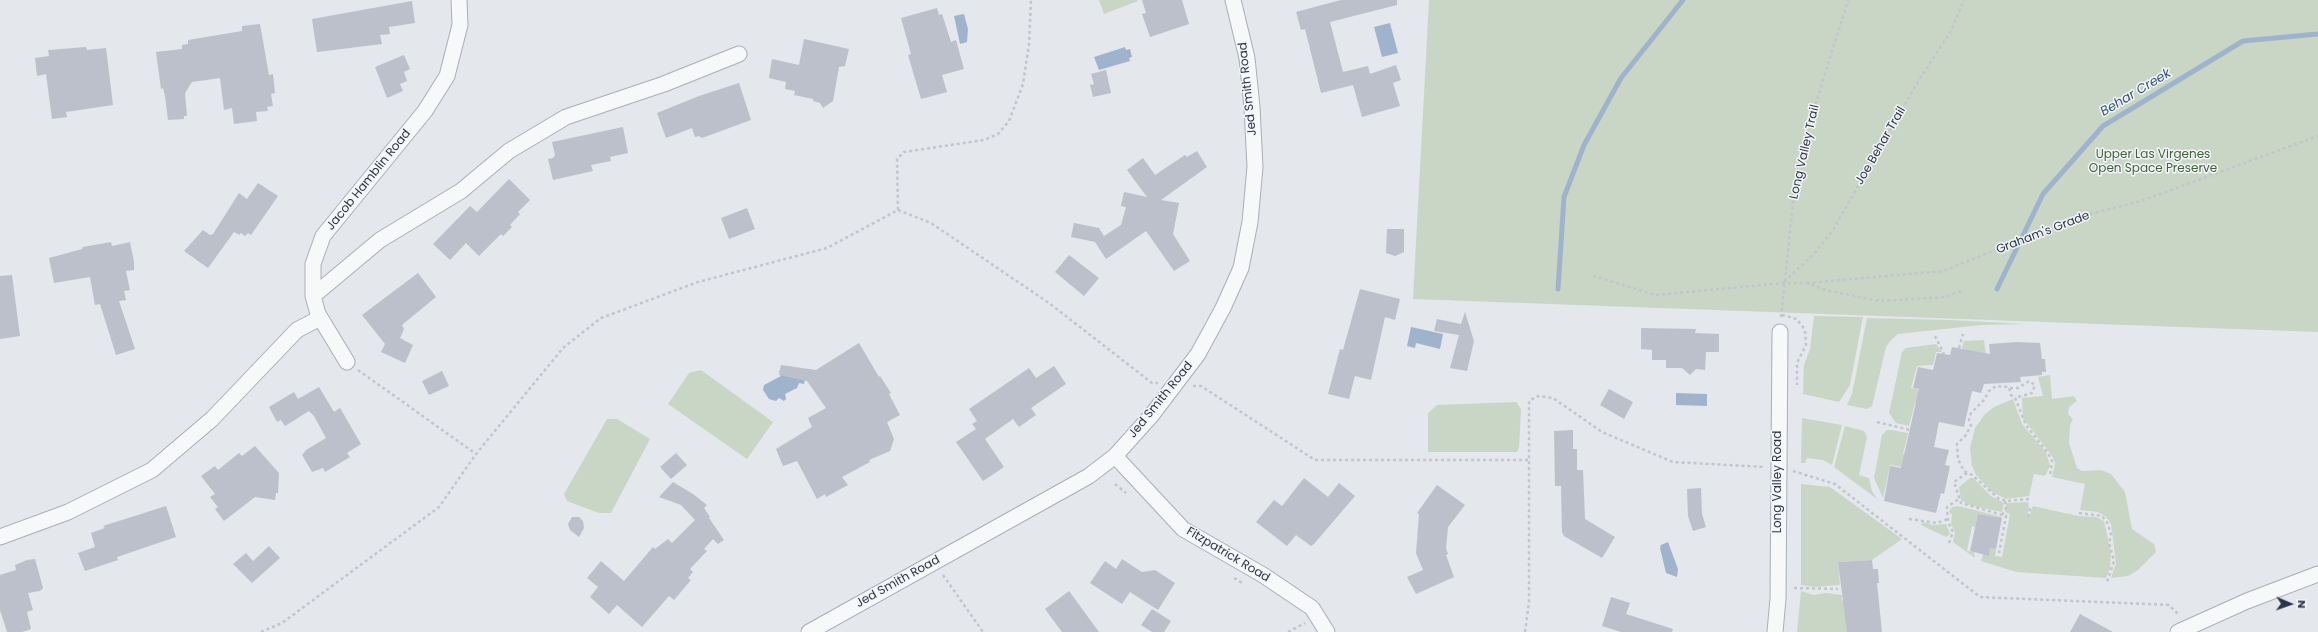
<!DOCTYPE html>
<style>
body{margin:0}
#map{position:relative;width:2318px;height:632px;overflow:hidden;background:#e4e7ec;font-family:Poppins,sans-serif}
canvas{display:block}
.north{position:absolute;left:2270px;top:584px;width:40px;height:40px;-webkit-text-stroke:3px #f4f6f9;paint-order:stroke;rotate:92deg;font-size:11px;font-weight:700;line-height:16px;text-align:center;color:#2b3445}
.north::after{content:'';display:block;margin:auto;width:14px;height:18px;background:#2b3445;clip-path:polygon(50% 0,100% 100%,50% 72%,0 100%)}
</style>
<div id="map">
<canvas width="2318" height="632"></canvas>
<div class="north">N</div>
</div>
<script>
const ctx = document.querySelector('canvas').getContext('2d');
ctx.lineJoin = 'round';
function fillPath(path, color) { ctx.fillStyle = color; ctx.fill(path, 'evenodd'); }
const poly = rows => new Path2D(rows.map(r => 'M' + r).join(''));
function stroke(path, color, width, dash) { ctx.strokeStyle = color; ctx.lineWidth = width; ctx.lineCap = dash ? 'butt' : 'round'; ctx.setLineDash(dash || []); ctx.stroke(path); }
function write(font, color, halo, rows, align = 'center') {
  ctx.font = font + ' Poppins,sans-serif'; ctx.lineWidth = 3; ctx.setLineDash([]); ctx.textBaseline = 'middle'; ctx.strokeStyle = halo; ctx.fillStyle = color; for (const [text, x, y, turn = 0] of rows) {
    ctx.save(); ctx.translate(x, y); ctx.rotate((+turn || 0) * Math.PI / 180); ctx.textAlign = isNaN(turn) ? turn : align; if (halo) ctx.strokeText(text, 0, 0); ctx.fillText(text, 0, 0); ctx.restore();
  }
}
const green = poly([
 [1099,0,1137,0,1138,1,1104,14],
 [1429,0,2318,0,2318,332,1413,299],
 [1814,316,1863,317,1850,385,1839,402,1803,394,1804,365,1810,349],
 [1867,318,1950,320,2026,324,1981,325,1898,334,1890,341,1886,347,1872,406,1867,409,1847,405,1852,394],
 [1984,340,1987,362,1962,348,1964,341],
 [1936,344,1942,352,1936,352,1933,365,1917,366,1911,388,1930,392,1928,406,1915,403,1909,426,1896,423,1889,413,1902,352,1906,348],
 [701,370,773,422,747,459,668,404,689,373],
 [2050,375,2052,399,2074,396,2077,401,2069,407,2068,414,2073,419,2070,425,2069,443,2077,468,2082,471,2101,470,2111,474,2125,492,2132,529,2154,544,2156,552,2138,570,2128,576,2111,578,2116,563,2111,524,2106,517,2098,512,2080,510,2085,484,2052,477,2055,463,2052,456,2023,418,2022,398,2043,396,2038,377],
 [2013,399,2022,424,2046,452,2050,466,2045,476,2034,474,2029,496,2006,499,1992,492,1976,475,1972,466,1970,448,1975,428,1985,414,1994,407],
 [1516,402,1521,409,1519,448,1517,452,1428,452,1428,413,1437,405],
 [1802,418,1842,425,1832,465,1823,460,1807,458,1805,463,1801,463],
 [607,419,617,419,650,439,611,513,599,513,567,501,564,494],
 [1845,426,1864,431,1867,437,1859,475,1869,478,1872,491,1877,499,1834,467],
 [1891,430,1908,433,1903,454,1911,457,1908,468,1890,465,1883,498,1874,478,1882,435,1887,430],
 [1970,478,1973,478,1991,496,2004,503,2002,512,1969,505,1961,500,1959,487],
 [1801,484,1830,487,1902,539,1872,560,1838,562,1840,585,1816,587,1801,585],
 [2028,502,2029,507,2027,517,2029,517,2033,506,2078,516,2096,517,2104,521,2111,553,2110,569,2106,578,2016,572,1981,561,1983,554,1989,555,1990,548,1996,549,1995,556,2002,557,2010,514,2005,512,2006,503],
 [1958,506,2002,517,2001,518,1978,514,1975,527,1972,526,1967,551,1974,552,1975,558,1953,542,1955,532,1951,524,1952,515,1949,511,1952,507],
 [1923,522,1933,525,1946,524,1950,534,1946,537,1921,525],
 [1801,591,1814,595,1826,593,1842,595,1842,601,1844,601,1847,632,1797,632]
]);
const water = poly([
 [964,14,968,29,967,42,960,44,954,16],
 [1390,23,1398,53,1382,57,1374,27],
 [1125,47,1126,50,1130,49,1132,57,1129,58,1130,61,1099,70,1094,57],
 [1411,327,1443,334,1440,349,1416,343,1415,348,1407,346],
 [785,368,805,379,804,384,799,383,797,388,785,394,786,399,784,401,779,398,776,401,769,399,763,390,764,385,781,376,779,371],
 [1676,393,1707,394,1707,406,1676,405],
 [1668,542,1678,569,1677,577,1666,573,1660,548,1661,545]
]);
const stream = poly([
 [1558,289,1564,197,1584,145,1621,78,1683,0],
 [1997,289,2043,194,2103,126,2243,41,2318,34]
]);
const building = poly([
 [1142,0,1182,0,1189,24,1150,37,1142,14,1146,13],
 [1341,0,1397,0,1397,5,1330,22,1343,72,1368,66,1370,74,1396,65,1401,80,1393,83,1400,106,1362,117,1353,85,1321,93,1305,29,1301,30,1296,12],
 [412,1,415,23,389,27,390,34,380,35,382,44,317,52,312,19],
 [937,8,939,15,942,14,951,42,956,40,964,69,942,75,947,92,921,99,908,55,911,54,901,18],
 [260,24,269,75,273,74,275,93,271,94,273,106,267,107,268,111,256,112,257,121,234,124,232,108,224,110,220,78,192,82,185,93,187,116,184,116,184,119,168,120,165,96,163,88,161,89,156,52,182,49,182,45,188,44,188,40,242,31,242,26],
 [804,39,849,49,845,66,839,67,833,101,823,108,820,103,813,101,813,99,794,95,795,91,785,89,786,82,769,78,772,59,799,65],
 [86,47,87,50,106,48,113,105,66,112,67,117,52,119,46,74,37,76,35,58,49,56,48,50],
 [404,55,410,69,404,72,407,81,400,84,403,91,387,98,375,67],
 [1106,70,1111,93,1093,97,1090,85,1094,84,1091,74],
 [739,83,751,120,702,138,699,136,695,137,692,128,666,138,657,113,699,96],
 [623,127,628,153,610,157,611,161,591,165,593,171,553,180,548,159,553,158,555,155,552,142],
 [1197,151,1207,167,1161,200,1179,203,1173,234,1190,261,1174,271,1146,231,1106,259,1095,242,1071,237,1074,223,1099,228,1104,236,1121,225,1126,207,1121,206,1124,192,1147,197,1127,170,1143,158,1155,175,1185,155,1187,157],
 [509,179,530,200,518,212,520,214,510,225,512,227,503,236,501,234,479,256,466,243,450,260,433,244,470,206,477,212],
 [258,183,278,196,251,235,248,233,245,236,241,233,239,235,234,232,208,268,184,251,203,230,210,235,213,234,239,193,247,199],
 [747,208,755,229,729,239,721,218],
 [1387,229,1404,229,1404,252,1395,256,1386,253],
 [111,242,112,246,130,242,134,262,134,270,126,271,130,290,124,291,126,300,119,301,135,349,116,355,100,304,95,305,90,277,54,283,49,258,82,249,83,247],
 [1069,255,1099,278,1084,296,1055,272],
 [418,273,436,297,402,325,404,329,400,338,413,345,405,363,381,352,385,344,362,315],
 [12,275,20,336,0,339,0,276],
 [1360,289,1400,299,1395,320,1385,317,1371,380,1355,376,1349,399,1328,394,1340,349,1343,350],
 [1465,312,1474,341,1467,371,1450,368,1459,335,1434,331,1437,319,1461,324],
 [1641,328,1696,329,1695,333,1719,334,1719,352,1706,352,1705,370,1696,369,1690,375,1682,368,1666,368,1666,360,1652,360,1652,350,1641,349],
 [2017,342,2040,343,2042,359,2045,359,2046,372,2042,372,2042,375,2020,377,2021,382,1984,384,1981,393,1972,391,1964,427,1939,422,1934,447,1949,450,1945,465,1950,466,1944,494,1941,493,1936,513,1884,501,1890,466,1901,468,1919,389,1913,388,1918,367,1933,370,1937,353,1950,355,1952,347,1990,354,1989,344],
 [859,343,879,377,880,376,891,393,889,394,900,415,887,422,894,439,890,451,869,460,870,462,842,477,848,485,826,497,825,494,817,499,797,461,783,466,776,449,812,427,808,418,826,408,807,381,779,375,781,365,816,370],
 [1054,366,1066,384,1031,408,1036,415,1019,427,1013,419,985,439,1004,467,983,481,956,442,976,429,972,424,977,421,969,409,1029,368,1036,378],
 [442,371,449,386,429,395,422,381],
 [319,387,334,412,340,408,361,444,347,453,350,457,325,472,323,468,312,472,302,455,306,450,326,438,314,416,309,411,285,426,281,420,277,422,269,407,294,392,298,399],
 [1609,389,1633,402,1624,419,1600,405],
 [1573,430,1573,449,1577,449,1577,470,1583,470,1585,519,1615,537,1602,558,1564,536,1562,532,1561,486,1555,486,1554,431],
 [255,446,279,473,278,493,276,493,275,500,255,497,224,521,215,509,218,507,210,497,215,494,201,476,215,466,218,470,239,453,242,456],
 [676,453,687,465,671,479,660,467],
 [1304,478,1328,497,1339,483,1355,496,1314,544,1311,546,1296,535,1287,546,1256,522,1274,500,1282,506],
 [673,482,693,494,707,505,704,508,710,517,709,518,724,540,718,544,713,539,704,549,707,551,690,569,693,572,688,578,691,580,674,600,669,596,642,627,617,605,609,614,590,597,598,587,587,578,601,561,624,581,653,547,655,549,668,539,672,543,695,520,681,505,659,497],
 [1437,485,1465,505,1448,527,1446,548,1448,554,1446,555,1454,577,1416,594,1407,577,1423,570,1416,553,1419,514,1417,513],
 [1701,488,1702,514,1706,527,1693,531,1688,516,1687,489],
 [166,506,176,537,117,557,118,560,85,571,78,553,95,547,91,533,105,528,103,526],
 [1978,514,2002,518,1996,549,1990,548,1989,556,1970,551],
 [572,517,579,517,583,521,584,528,579,537,570,530,568,524],
 [269,546,280,558,252,583,233,564,246,553,253,561],
 [35,559,43,588,40,591,28,593,33,610,27,612,31,629,22,632,7,632,0,610,0,575,16,570,15,565,27,560],
 [1122,559,1142,572,1155,570,1175,583,1158,610,1130,592,1122,604,1090,583,1105,561,1116,569],
 [1872,560,1873,569,1878,569,1879,583,1877,583,1882,632,1847,632,1838,562],
 [1069,591,1099,632,1062,632,1045,609],
 [1611,597,1630,603,1626,614,1673,629,1672,632,1621,632,1602,626],
 [1152,609,1171,621,1164,632,1152,632,1141,625],
 [2080,614,2113,632,2070,632]
]);
const path = poly([
 [898,210,931,223,1049,303,1152,383,1158,383],
 [1593,276,1656,295,1783,283,1807,283,1826,290,1879,301,1946,297,1963,290],
 [1784,282,1814,254,1833,230,1917,83,1951,31,1964,0],
 [1807,283,1943,271,2075,218,2141,201,2318,136],
 [1782,315,1797,319,1805,330,1806,345,1797,363,1797,385],
 [1781,317,1795,184,1814,109,1848,0],
 [1935,336,1944,354],
 [1959,348,1963,334],
 [358,370,476,454,563,348,601,318,698,282,827,248,898,210,897,159,904,152,984,140,998,134,1009,121,1023,84,1029,44,1031,0],
 [1193,386,1201,386,1315,460,1528,460],
 [2010,388,2018,388,2029,381,2035,385,2032,393,2015,398],
 [1877,422,1910,430],
 [1793,471,1835,484,1980,597,2169,605,2179,615],
 [1967,473,1954,482,1961,503,2006,516,1999,553],
 [1115,484,1126,493],
 [2029,499,2007,501,1999,499,1972,475,1964,471,1958,459,1957,444,1966,435,1971,425,1969,420,1971,413,1984,400,1989,391,1996,386,2009,387,2011,395,2015,398,2026,425,2048,453,2052,461,2050,477],
 [2079,513,2102,516,2108,524,2111,535,2109,543,2114,561,2107,582],
 [2002,515,2006,508,2005,501],
 [2028,517,2031,506],
 [1909,519,1937,523,1948,519],
 [1949,543,1953,532,1948,522,1947,507,1959,499],
 [943,575,983,632],
 [1234,578,1244,584],
 [1794,588,1838,589],
 [261,632,282,623,439,507,476,454],
 [1288,632,1305,623],
 [1525,632,1529,602,1529,401,1538,396,1553,398,1602,432,1673,462,1765,467]
]);
const street = poly([
 [313,296,380,240,461,191,509,151,566,117,664,84,739,54],
 [347,362,318,314,313,296,313,264,323,236,425,111,447,76,460,25,459,0],
 [1115,456,1183,529,1263,575,1312,608,1327,632],
 [0,537,68,512,152,470,212,419,297,330,320,318],
 [809,632,1089,476,1115,456,1151,416,1198,354,1223,308,1241,268,1250,222,1255,167,1252,107,1247,58,1233,0],
 [1775,632,1778,599,1780,332],
 [2178,632,2247,601,2318,574]
]);
const streetNames = [
 ["Jed Smith Road",1248,89,-96],
 ["Joe Behar Trail",1881,146,-60],
 ["Long Valley Trail",1805,152,-77],
 ["Jacob Hamblin Road",369,180,-51],
 ["Graham's Grade",2043,233,-21],
 ["Jed Smith Road",1161,400,-51],
 ["Long Valley Road",1778,482,-90],
 ["Fitzpatrick Road",1228,555,31],
 ["Jed Smith Road",898,582,-29]
];
const parkNames = [
 ["Upper Las Virgenes",2153,155],
 ["Open Space Preserve",2153,169]
];
const waterNames = [
 ["Behar Creek",2136,93,-31]
];
fillPath(green, '#c9d6c5');
fillPath(water, '#9fb4cc');
stroke(stream, '#9fb4cc', 5);
fillPath(building, '#bbc0ca');
stroke(street, '#a9aeb7', 17);
stroke(path, '#c2c5cb', 2.5, [3, 3]);
stroke(street, '#f7f8fa', 15);
write('12px', '#2b3445', '#f4f6f9', streetNames);
write('12px', '#3f6138', '#f4f6f9', parkNames);
write('italic 13px', '#34527a', '#f4f6f9', waterNames);
</script>
